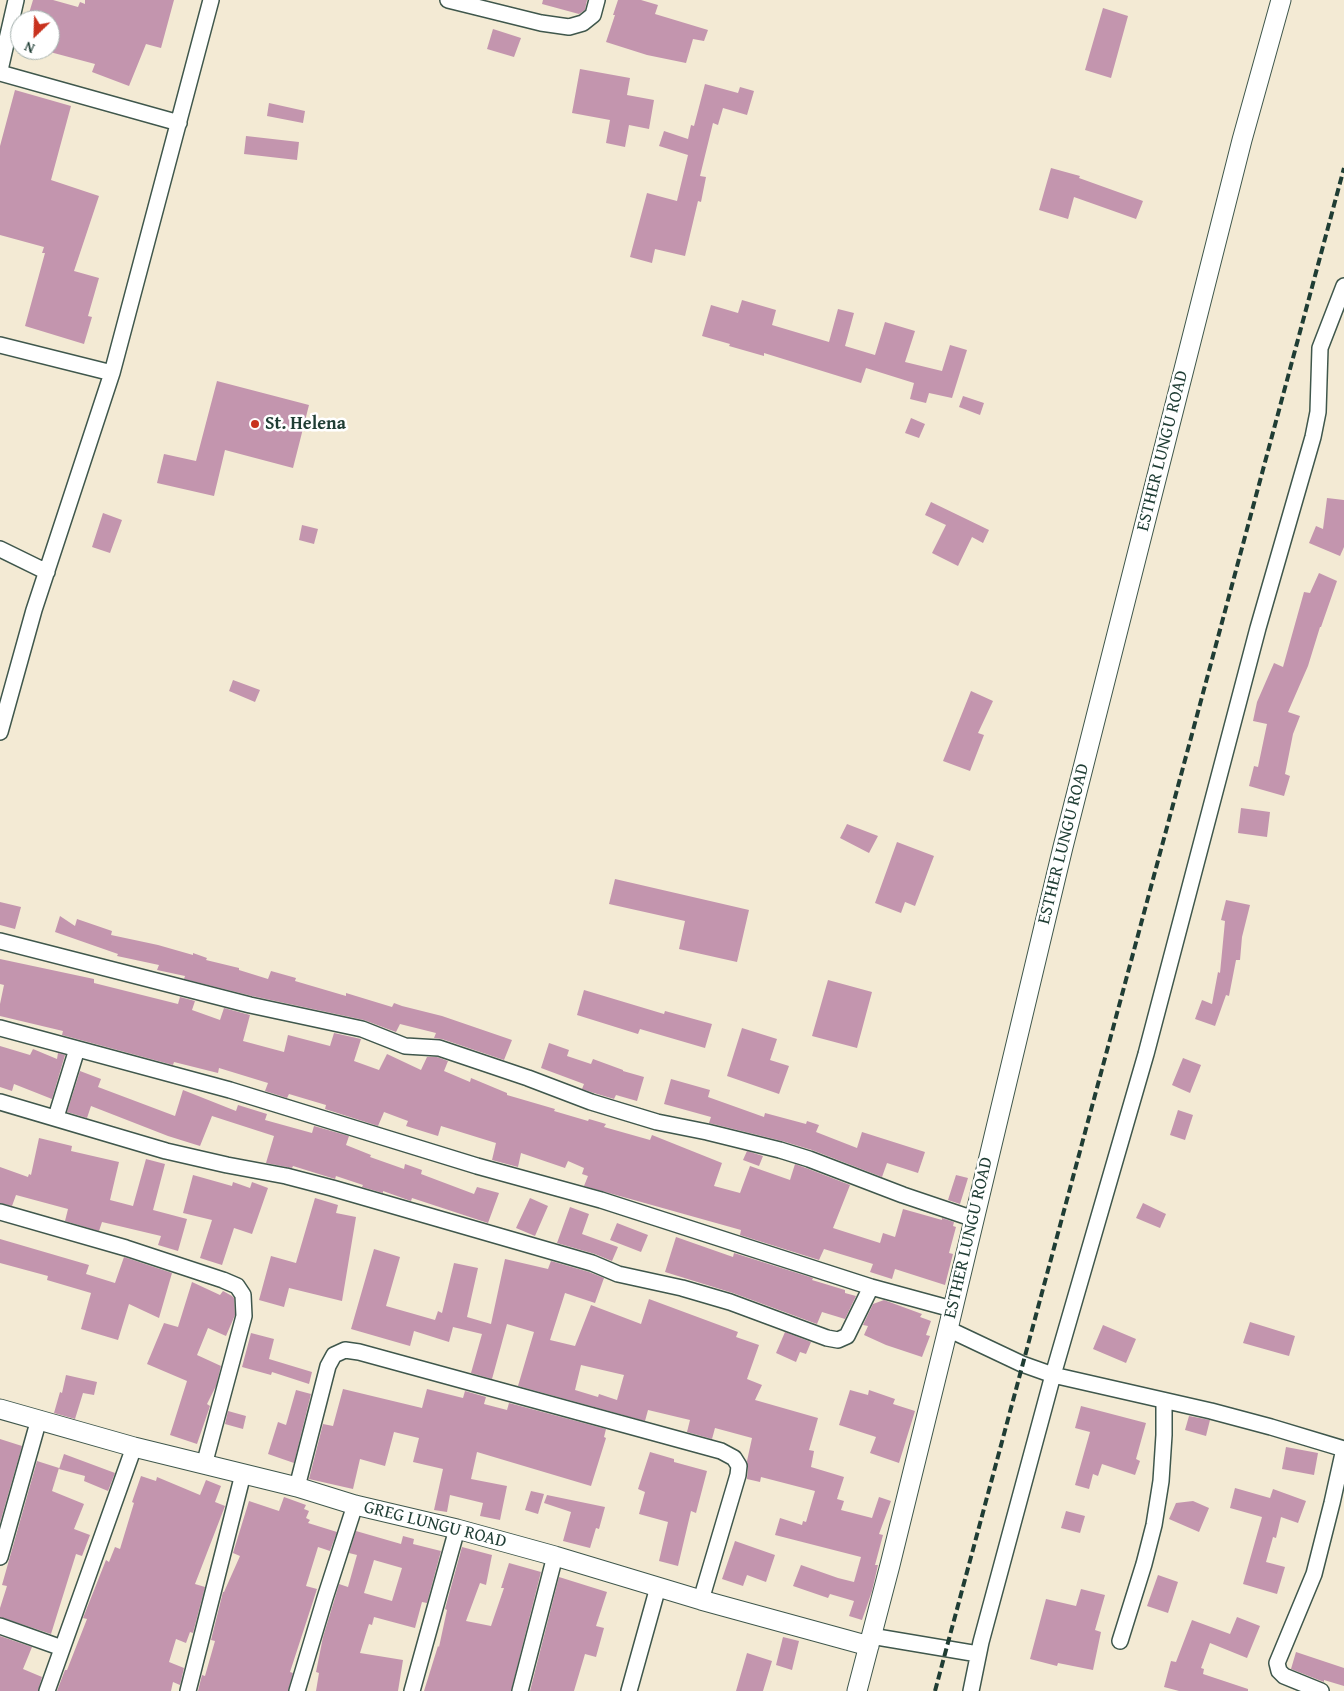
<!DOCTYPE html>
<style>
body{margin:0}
#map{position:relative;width:1344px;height:1691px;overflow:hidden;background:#f3ead4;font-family:"Gentium Book Plus",serif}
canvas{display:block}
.north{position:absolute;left:10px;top:10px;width:50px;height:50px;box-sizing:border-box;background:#fff;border:1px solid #a5b1ae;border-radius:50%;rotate:204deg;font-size:14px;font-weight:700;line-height:20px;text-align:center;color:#1f3d34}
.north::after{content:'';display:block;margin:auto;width:18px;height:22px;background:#c8321e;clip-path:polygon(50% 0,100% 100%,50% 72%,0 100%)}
</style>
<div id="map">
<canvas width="1344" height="1691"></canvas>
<div class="north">N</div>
</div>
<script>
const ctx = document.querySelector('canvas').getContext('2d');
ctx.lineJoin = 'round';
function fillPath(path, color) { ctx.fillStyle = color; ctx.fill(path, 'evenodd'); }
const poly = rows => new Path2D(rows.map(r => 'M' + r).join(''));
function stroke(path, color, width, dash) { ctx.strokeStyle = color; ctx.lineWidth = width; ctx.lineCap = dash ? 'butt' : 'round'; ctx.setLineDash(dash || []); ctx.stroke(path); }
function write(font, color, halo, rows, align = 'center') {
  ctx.font = font + ' "Gentium Book Plus",serif'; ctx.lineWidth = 5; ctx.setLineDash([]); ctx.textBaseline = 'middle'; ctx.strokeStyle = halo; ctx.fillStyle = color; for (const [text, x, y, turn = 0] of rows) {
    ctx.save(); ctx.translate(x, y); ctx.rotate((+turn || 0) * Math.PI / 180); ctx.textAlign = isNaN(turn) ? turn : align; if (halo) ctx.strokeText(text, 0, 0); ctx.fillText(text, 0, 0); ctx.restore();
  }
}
const building = poly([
 [33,0,53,0,78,7,80,2,85,4,85,0,174,0,161,48,146,44,129,86,92,72,95,64,50,52,50,20,27,20],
 [543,0,587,0,585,10,579,14,542,4],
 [618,0,641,0,658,5,655,14,708,30,704,41,693,39,686,63,647,55,606,42,615,15,613,15],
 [1103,8,1128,16,1111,78,1085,70],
 [493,29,521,38,514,57,487,49],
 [580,69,630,78,627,95,654,100,649,129,629,125,625,147,606,143,610,120,572,113],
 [705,84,738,93,740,87,754,91,747,115,723,108,718,125,713,123,700,176,706,177,701,202,698,201,685,256,655,249,652,263,630,257,647,193,677,201,688,155,659,146,664,131,688,139,691,125,694,126],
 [15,90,71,106,51,180,99,196,74,271,99,278,88,316,92,317,84,344,25,326,45,253,42,253,44,247,0,235,0,146],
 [269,103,305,111,303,123,267,116],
 [246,136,299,142,297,160,244,154],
 [1051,168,1080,176,1079,178,1143,201,1136,219,1074,197,1068,219,1039,210],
 [742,300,776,310,772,325,829,342,838,309,854,313,845,346,875,355,885,322,915,331,905,362,942,371,950,345,967,350,952,398,929,393,926,403,910,399,914,383,866,368,861,383,764,353,764,356,729,346,730,344,702,336,711,305,738,313],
 [217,381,309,405,293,468,225,450,214,496,157,483,164,454,196,461],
 [963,396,984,403,980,415,959,407],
 [911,418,925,424,919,438,905,433],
 [1327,498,1344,500,1344,547,1340,556,1309,543,1316,526,1323,529],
 [931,502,989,530,983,543,972,537,958,566,932,553,946,525,925,515],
 [103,513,122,520,110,553,92,547],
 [302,525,318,529,314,544,299,540],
 [1319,573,1337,581,1321,627,1320,627,1308,666,1288,712,1300,716,1293,734,1285,774,1290,776,1284,796,1249,786,1254,766,1258,767,1267,724,1253,721,1257,702,1274,663,1283,667,1304,592,1310,593],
 [233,680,260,690,255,702,229,691],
 [971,691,993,701,978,733,984,735,970,771,943,761],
 [1241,808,1270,812,1267,837,1238,833],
 [847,824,878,836,869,853,840,838],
 [897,842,934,856,915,906,905,902,901,913,875,903],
 [615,879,749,910,737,962,679,949,685,921,609,904],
 [1226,900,1250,905,1242,937,1240,960,1236,960,1229,996,1226,995,1215,1026,1195,1019,1202,1000,1212,1004,1218,972,1220,973,1225,921,1221,920],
 [0,902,21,907,15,929,0,925],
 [60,916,75,926,77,919,112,931,111,935,158,945,193,955,193,953,207,958,206,960,239,968,239,970,268,979,271,971,296,978,295,981,346,996,346,993,392,1007,394,1003,402,1006,442,1016,512,1040,504,1060,442,1039,434,1038,436,1033,400,1024,396,1032,364,1020,252,996,184,979,185,976,157,970,159,965,117,956,118,954,55,932],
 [0,959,94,979,94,983,178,1004,180,997,195,1001,192,1010,220,1020,224,1008,250,1015,243,1041,284,1052,288,1035,330,1046,334,1033,361,1039,354,1061,379,1070,387,1054,421,1070,427,1057,437,1057,448,1061,444,1071,470,1082,471,1078,507,1093,507,1095,555,1109,554,1111,588,1121,589,1119,606,1124,604,1127,650,1140,652,1135,722,1163,714,1186,740,1193,750,1166,790,1180,795,1164,806,1168,850,1185,833,1228,880,1243,883,1233,895,1237,903,1209,942,1220,942,1218,954,1222,953,1226,956,1227,949,1253,953,1254,945,1285,895,1269,892,1279,870,1272,873,1264,824,1249,819,1260,740,1235,741,1230,584,1186,588,1176,582,1174,584,1168,568,1161,565,1168,521,1153,518,1167,492,1160,496,1143,441,1126,438,1136,406,1126,408,1121,384,1112,378,1126,325,1109,326,1105,289,1094,287,1098,265,1091,268,1083,219,1068,218,1073,174,1062,173,1065,62,1035,63,1031,0,1016,0,1004,4,985,0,984],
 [828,980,872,992,857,1048,812,1036],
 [584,990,664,1014,665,1011,712,1024,705,1048,640,1029,638,1034,577,1015],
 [742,1028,777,1039,770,1060,789,1066,779,1094,727,1076],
 [549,1043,569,1050,567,1056,591,1064,593,1059,623,1070,623,1071,644,1077,637,1101,616,1095,614,1099,594,1093,582,1089,584,1084,541,1068],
 [0,1046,30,1055,33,1049,57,1059,58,1053,65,1055,52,1099,14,1084,12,1091,0,1087],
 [1183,1058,1201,1065,1190,1093,1172,1085],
 [80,1071,101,1079,98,1087,175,1116,183,1090,236,1111,238,1105,267,1114,265,1120,312,1133,314,1126,349,1136,346,1145,371,1155,370,1157,404,1169,405,1164,422,1170,421,1174,474,1194,477,1187,499,1193,488,1223,412,1198,411,1201,383,1191,383,1193,362,1187,363,1185,336,1176,335,1179,293,1166,292,1168,266,1163,274,1136,212,1116,200,1146,168,1136,91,1106,87,1118,67,1112],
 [671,1079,710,1090,708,1097,764,1117,765,1113,806,1124,807,1121,819,1125,816,1132,857,1148,862,1132,925,1152,918,1173,887,1163,882,1177,812,1150,782,1141,709,1123,711,1117,664,1104],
 [1178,1110,1193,1115,1185,1140,1170,1135],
 [39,1138,72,1146,71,1151,119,1162,110,1200,133,1206,146,1159,165,1164,153,1210,187,1219,178,1251,158,1245,161,1236,102,1222,99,1231,65,1221,68,1209,16,1195,12,1206,0,1203,0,1167,28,1177,29,1174,31,1175],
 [747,1151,763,1156,759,1166,743,1160],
 [193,1175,232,1186,233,1182,250,1188,252,1182,268,1188,252,1234,234,1228,222,1265,200,1258,212,1220,183,1213],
 [956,1175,968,1178,960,1204,948,1200],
 [315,1198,338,1205,336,1213,356,1217,342,1301,289,1288,284,1307,259,1300,271,1256,296,1263],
 [530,1198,548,1206,535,1236,516,1228],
 [1143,1203,1166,1214,1160,1228,1136,1218],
 [570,1207,589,1214,582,1234,618,1247,612,1261,595,1254,557,1243],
 [617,1223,648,1235,641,1252,610,1240],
 [676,1237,733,1257,734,1253,813,1278,812,1280,845,1290,845,1293,856,1296,845,1319,822,1312,817,1324,733,1293,665,1272],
 [0,1239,89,1265,86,1274,115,1283,124,1257,172,1273,159,1318,129,1304,118,1340,81,1329,91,1293,47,1280,48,1276,0,1263],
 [374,1249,400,1257,386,1306,435,1320,438,1311,442,1313,454,1263,478,1268,467,1317,491,1324,505,1259,548,1269,551,1261,589,1272,604,1278,595,1303,565,1293,550,1340,575,1346,591,1305,641,1324,649,1299,738,1332,736,1337,759,1345,747,1379,762,1385,755,1400,818,1418,809,1450,814,1451,811,1467,844,1477,837,1499,844,1501,841,1510,872,1518,879,1497,891,1501,879,1534,883,1535,875,1565,878,1565,872,1591,862,1620,849,1616,854,1601,830,1594,828,1598,793,1586,801,1565,838,1578,854,1582,861,1557,775,1535,780,1518,802,1525,803,1521,806,1522,815,1491,761,1477,760,1482,747,1479,748,1467,747,1461,752,1438,715,1428,712,1439,687,1432,690,1420,648,1410,645,1421,518,1386,534,1332,507,1324,492,1379,471,1373,482,1334,453,1327,449,1342,414,1331,410,1346,351,1329],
 [581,1365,624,1375,617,1400,599,1394,598,1397,575,1390],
 [192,1282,220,1295,223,1291,232,1296,234,1298,235,1315,226,1336,208,1328,197,1355,221,1366,216,1386,207,1404,210,1406,197,1444,170,1435,187,1381,147,1364,164,1323,178,1327],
 [884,1300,922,1314,920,1317,931,1321,926,1335,930,1336,922,1357,886,1345,864,1335,868,1326,863,1325,873,1304],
 [1250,1322,1295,1336,1289,1356,1243,1343],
 [1103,1325,1136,1339,1126,1363,1093,1349],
 [785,1332,811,1342,806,1354,800,1352,796,1362,776,1353],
 [251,1333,274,1339,269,1359,312,1372,309,1384,272,1372,271,1375,242,1367],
 [66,1375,97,1382,94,1395,83,1393,75,1419,54,1413,60,1392,62,1393],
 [343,1389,422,1408,427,1389,463,1398,465,1391,486,1397,484,1404,507,1410,509,1403,606,1429,604,1437,606,1438,591,1486,477,1452,471,1479,507,1486,500,1520,480,1516,483,1503,450,1495,447,1512,434,1510,443,1469,413,1462,419,1438,394,1432,385,1466,360,1459,353,1489,309,1479,323,1424,333,1426],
 [296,1390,311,1394,294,1463,268,1454,278,1422,286,1425],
 [850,1390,868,1395,869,1390,895,1399,893,1404,915,1411,899,1463,870,1453,876,1437,839,1425],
 [1081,1406,1146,1423,1136,1459,1140,1461,1135,1475,1102,1464,1098,1476,1093,1474,1089,1489,1075,1485,1090,1432,1075,1428],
 [228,1411,246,1416,243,1429,225,1424],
 [1189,1416,1210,1420,1206,1436,1185,1430],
 [0,1439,22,1446,0,1523],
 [1286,1447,1318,1453,1314,1475,1282,1469],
 [650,1452,674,1459,674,1462,707,1471,696,1513,691,1511,678,1566,659,1561,668,1522,639,1514,645,1492,638,1489],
 [64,1454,115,1473,108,1491,84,1481,85,1476,59,1469],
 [37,1461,59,1468,52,1491,84,1504,74,1529,90,1535,82,1556,76,1554,51,1634,0,1617,0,1608,7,1586,2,1585],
 [141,1476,156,1481,157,1477,200,1495,206,1480,221,1486,215,1502,225,1506,195,1584,205,1587,193,1633,190,1632,186,1643,176,1639,169,1662,184,1668,180,1685,173,1682,171,1691,57,1691,65,1670,67,1670,87,1619,83,1618,106,1560,109,1562,115,1547,120,1549,134,1503,132,1502],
 [1235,1488,1270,1498,1273,1489,1306,1501,1298,1523,1281,1517,1276,1538,1273,1537,1266,1562,1285,1567,1277,1594,1243,1584,1262,1517,1230,1508],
 [531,1491,544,1494,538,1514,525,1510],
 [547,1495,605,1507,599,1529,596,1528,590,1548,563,1541,571,1512,544,1503],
 [284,1497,306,1505,304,1509,309,1511,306,1518,310,1520,308,1523,337,1532,330,1551,318,1547,306,1586,317,1589,290,1672,293,1673,288,1691,198,1691,202,1675,205,1676,215,1641,211,1640,223,1592,224,1592,240,1556,233,1553,249,1501,279,1511],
 [1193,1501,1209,1508,1199,1532,1169,1519,1176,1503],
 [1066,1511,1085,1516,1080,1533,1061,1528],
 [356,1531,401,1544,403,1536,414,1539,413,1544,441,1551,427,1603,422,1602,415,1628,374,1617,372,1625,369,1624,360,1653,403,1660,398,1691,316,1691,319,1673,316,1672,323,1637,334,1601,339,1584,348,1587,357,1555,349,1553],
 [374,1560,402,1568,392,1601,364,1593],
 [735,1541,775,1555,766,1582,747,1575,743,1586,722,1579],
 [462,1547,492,1555,486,1585,480,1583,466,1621,491,1626,504,1588,501,1588,509,1563,541,1572,511,1691,424,1691,438,1646,439,1647,447,1610,445,1609],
 [1158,1575,1178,1582,1168,1613,1147,1606],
 [559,1577,607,1592,596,1626,604,1628,596,1657,585,1654,574,1691,530,1691],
 [1081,1589,1105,1595,1095,1630,1101,1632,1093,1670,1058,1663,1057,1666,1030,1659,1046,1599,1076,1606],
 [1237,1617,1260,1626,1247,1658,1210,1643,1201,1668,1204,1669,1203,1674,1248,1689,1248,1691,1179,1691,1164,1687,1171,1661,1176,1662,1192,1620,1230,1634],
 [0,1636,32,1647,23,1669,42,1677,38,1691,0,1691],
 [783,1637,799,1641,792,1670,776,1665],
 [1296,1652,1344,1668,1344,1686,1324,1680,1324,1682,1291,1669],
 [747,1653,772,1661,763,1691,736,1691]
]);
const minor = poly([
 [448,0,541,23,569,27,583,23,593,15,597,0],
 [0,70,16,0],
 [0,73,179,123],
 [0,345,112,373],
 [0,549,47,572],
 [0,732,34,610,112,373,211,0],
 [0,941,250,1005,362,1029,405,1046,439,1048,528,1078,591,1102,657,1122,707,1132,780,1150,809,1159,903,1195,974,1219],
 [0,1028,230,1090,477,1166,601,1200,871,1287,952,1309],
 [0,1102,166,1151,227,1165,286,1176,332,1188,592,1263,618,1274,682,1288,730,1302,827,1338,838,1340,847,1336,871,1287],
 [56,1117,77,1049],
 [0,1212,126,1248,223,1280,237,1286,243,1295,244,1316,204,1465],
 [948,1329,1022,1364,1053,1375,1211,1411,1271,1427,1344,1449],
 [297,1487,328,1366,334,1355,345,1350,359,1352,721,1451,734,1458,739,1466,738,1475,701,1600],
 [0,1557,39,1419],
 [0,1626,62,1648],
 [871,1636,978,1654],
 [1120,1641,1144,1564,1154,1525,1161,1481,1164,1435,1164,1401],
 [47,1691,134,1447],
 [188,1691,243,1474],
 [297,1691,325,1598,355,1505],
 [412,1691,457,1529],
 [520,1691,555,1556],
 [629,1691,658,1587],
 [971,1691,981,1642,1053,1375,1146,1054,1258,628,1313,437,1318,412,1320,348,1344,286],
 [1321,1691,1284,1676,1279,1671,1277,1663,1314,1574,1332,1503,1344,1449]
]);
const tertiary = poly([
 [0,1409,134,1447,297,1487,355,1505,457,1529,555,1556,701,1600,869,1646],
 [857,1691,890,1565,948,1329,1063,847,1242,140,1281,0]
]);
const rail = poly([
 [935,1691,1344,168]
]);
const markers = [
 [255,424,5,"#c8321e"]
];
const poiNames = [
 ["St. Helena",265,424]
];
const streetNames = [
 ["ESTHER LUNGU ROAD",1163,451,-76],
 ["ESTHER LUNGU ROAD",1064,844,-76],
 ["ESTHER LUNGU ROAD",969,1238,-77],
 ["GREG LUNGU ROAD",435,1525,14]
];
fillPath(building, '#c395ae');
stroke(minor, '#3f574c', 18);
stroke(tertiary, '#3f574c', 21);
stroke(minor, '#fff', 15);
stroke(tertiary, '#fff', 19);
stroke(rail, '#1f3d34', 4, [8, 4]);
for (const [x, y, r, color] of markers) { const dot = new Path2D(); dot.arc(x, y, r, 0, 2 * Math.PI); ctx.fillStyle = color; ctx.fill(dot); stroke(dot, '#fff', 2); }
write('bold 18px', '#1f3d34', '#fff', poiNames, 'left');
write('18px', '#1f3d34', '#fff', streetNames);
</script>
